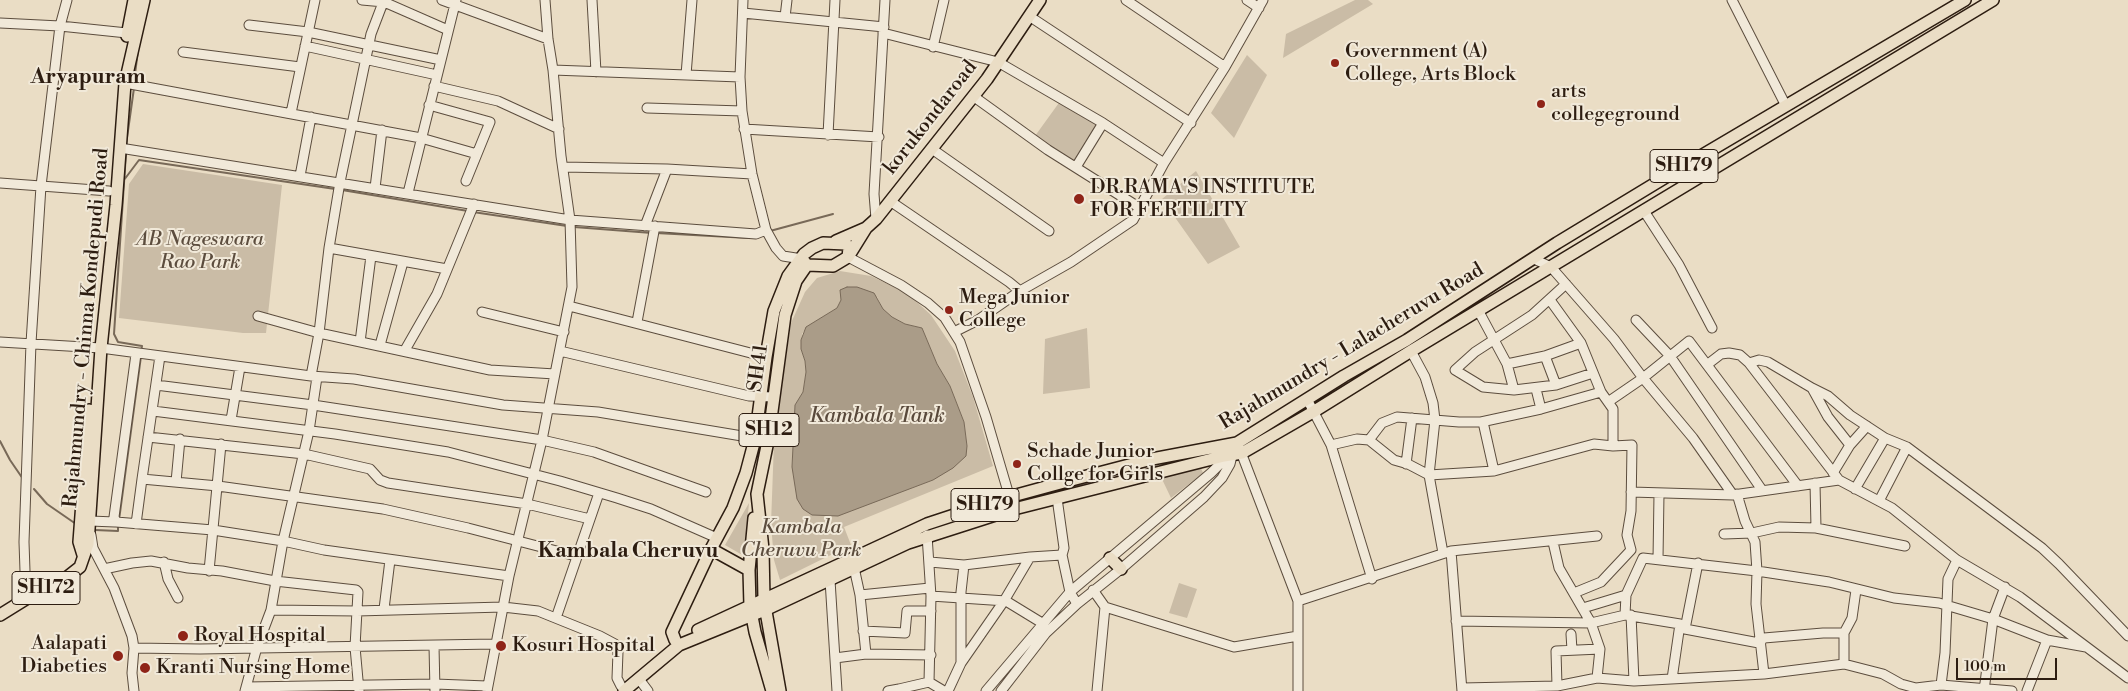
<!DOCTYPE html>
<style>
body{margin:0}
#map{position:relative;width:2128px;height:691px;overflow:hidden;background:#eaddc5;font-family:"Libre Bodoni",serif}
canvas{display:block}
.scale{position:absolute;left:1956px;top:658px;width:101px;height:22px;box-sizing:border-box;border:2px solid #2d1d11;border-top:0;padding-left:6px;font-size:15px;line-height:18px;white-space:nowrap;color:#2d1d11;-webkit-text-stroke:4px #f1e9d9;paint-order:stroke}
</style>
<div id="map">
<canvas width="2128" height="691"></canvas>
<div class="scale">100 m</div>
</div>
<script>
const ctx = document.querySelector('canvas').getContext('2d');
ctx.lineJoin = 'round';
function fillPath(path, color) { ctx.fillStyle = color; ctx.fill(path, 'evenodd'); }
const poly = rows => new Path2D(rows.map(r => 'M' + r).join(''));
function stroke(path, color, width, dash) { ctx.strokeStyle = color; ctx.lineWidth = width; ctx.lineCap = dash ? 'butt' : 'round'; ctx.setLineDash(dash || []); ctx.stroke(path); }
function write(font, color, halo, rows, align = 'center') {
  ctx.font = font + ' "Libre Bodoni",serif'; ctx.lineWidth = 4; ctx.setLineDash([]); ctx.textBaseline = 'middle'; ctx.strokeStyle = halo; ctx.fillStyle = color; for (const [text, x, y, turn = 0] of rows) {
    ctx.save(); ctx.translate(x, y); ctx.rotate((+turn || 0) * Math.PI / 180); ctx.textAlign = isNaN(turn) ? turn : align; if (halo) ctx.strokeText(text, 0, 0); ctx.fillText(text, 0, 0); ctx.restore();
  }
}
const green = poly([
 [1355,0,1368,0,1373,4,1283,58,1286,34],
 [1247,55,1267,75,1234,138,1211,113],
 [1061,100,1099,124,1075,162,1035,136],
 [143,164,282,185,266,333,243,333,119,318,129,184],
 [1196,171,1240,247,1208,264,1162,199],
 [840,271,871,276,907,293,931,315,955,351,973,397,993,466,844,527,851,545,780,580,774,560,771,524,774,442,791,323,805,292,817,278],
 [877,297,883,309,892,317,905,324,922,328,937,364,950,386,964,422,967,446,933,480,911,488,792,467,795,405,803,392,806,372,805,361,801,349,802,334,807,327,837,308,841,300],
 [1087,328,1090,388,1043,394,1045,339],
 [1201,468,1203,473,1171,498,1161,477],
 [749,503,744,556,725,545],
 [1179,583,1197,589,1187,618,1169,613]
]);
const water = poly([
 [847,287,857,287,874,293,883,309,892,317,905,324,922,328,937,364,950,386,964,422,967,446,966,456,953,468,933,480,838,516,812,515,803,509,797,499,792,467,795,405,803,392,806,372,805,361,801,349,801,340,806,327,837,308,841,300,840,290,847,287]
]);
const stream = poly([
 [134,81,138,51],
 [126,145,134,88],
 [126,153,114,334,118,342,142,346,141,351],
 [124,180,139,160,335,189],
 [342,190,468,211],
 [473,212,567,226],
 [574,227,652,233],
 [770,231,833,214],
 [656,233,749,238],
 [0,441,10,460,23,479],
 [34,489,47,504,76,524],
 [119,520,141,356],
 [95,530,118,531,118,524]
]);
const minor = poly([
 [362,0,384,2,448,30],
 [442,0,548,39],
 [592,0,596,72],
 [743,0,740,77,742,111,752,174,766,230,776,248,783,256,802,259],
 [1126,0,1225,67],
 [1247,0,1259,8],
 [1732,0,1786,106],
 [743,13,884,27],
 [1029,16,1191,123],
 [785,17,787,0],
 [0,23,60,26,127,33],
 [249,25,308,32,441,60],
 [883,33,998,62,1103,123,1164,163],
 [305,46,437,75],
 [933,47,944,0],
 [183,52,300,67],
 [553,70,740,77],
 [686,75,692,0],
 [125,83,421,138,477,154],
 [434,86,498,101,559,129],
 [973,96,1048,150,1140,208],
 [429,105,490,122,466,181],
 [647,108,742,111],
 [291,113,315,0],
 [744,129,879,137],
 [828,135,835,0],
 [120,148,570,220,756,234,766,230],
 [932,149,1049,231],
 [563,167,667,169,752,174],
 [1076,167,1103,123],
 [300,176,311,117],
 [0,183,109,191],
 [375,188,382,130],
 [408,193,456,0],
 [890,201,1009,282,1020,291],
 [1644,211,1679,265,1712,328],
 [876,219,874,194,885,0],
 [645,226,667,169],
 [329,248,447,269],
 [848,257,901,285,928,303,945,318,960,342,986,417,1011,502],
 [1534,259,1551,267,1614,339,1643,378,1693,438,1733,495],
 [1566,284,1532,315,1475,352,1455,370,1483,387,1514,390,1556,385,1593,373],
 [1550,300,1581,343,1601,392,1613,409,1613,446],
 [569,306,766,357],
 [1478,310,1507,364,1514,390],
 [482,312,564,332],
 [258,316,319,333,490,370,555,374],
 [1636,320,1670,356,1762,490],
 [637,322,655,226],
 [954,332,978,320,1020,291,1071,262,1133,220,1164,163,1225,67,1263,0],
 [0,342,101,348,311,376,354,379,503,405,598,412,760,439],
 [360,342,371,256],
 [380,345,403,262],
 [405,350,437,294,474,204],
 [560,351,749,396,773,397],
 [1411,351,1425,377,1433,403,1435,420,1429,475,1443,553],
 [136,354,114,517,116,522,213,530,283,541,324,550,509,576],
 [1545,356,1556,385],
 [1749,363,1759,360,1768,362,1812,388,1828,417,1850,445],
 [1507,364,1545,356,1581,343],
 [1708,364,1721,354,1729,353,1740,355,1749,363,1839,480],
 [311,376,319,333,329,248,340,182,371,34,384,0],
 [156,385,313,405,542,440,594,452,706,492],
 [1812,388,1828,396,1850,415,1885,438,1907,447,2042,548,2059,564,2128,636],
 [1536,389,1541,409],
 [1307,399,1331,445,1372,579],
 [1608,402,1643,378,1689,341,1798,486],
 [153,411,335,434,448,452,560,481,617,498,651,509,717,538],
 [231,420,240,367],
 [1483,422,1494,471],
 [148,437,304,454,370,469,380,480,388,483,527,504,590,519],
 [1369,440,1382,423,1397,417,1459,422,1481,422,1541,409,1601,392],
 [1331,445,1357,439,1369,440,1394,460,1408,464,1429,475,1494,471,1594,444,1613,446,1632,445,1631,511,1627,535,1631,550,1601,582,1574,593],
 [1239,447,1298,601,1298,691],
 [1406,464,1412,418],
 [1833,473,1850,445,1867,426],
 [142,479,160,356],
 [176,482,180,439],
 [1815,483,1816,528],
 [1855,489,1885,438],
 [1631,492,1733,495,1839,480,1892,508,1957,560,2020,597,2128,678],
 [1737,494,1745,521,1755,542,1757,571,1756,604,1764,674],
 [1057,498,1064,548,1062,555,1070,592,1077,604],
 [1879,501,1907,447],
 [90,521,115,522],
 [136,524,142,479,218,486,383,509,468,528,576,556],
 [1724,534,1752,533,1779,527,1816,528,1905,546],
 [91,535,93,548,114,588,132,636,134,648,132,673,134,691],
 [927,535,931,596,929,682,944,691],
 [1451,551,1462,691],
 [1658,559,1659,494],
 [164,562,168,579,178,598],
 [930,562,964,565],
 [853,563,860,595,866,654],
 [104,569,132,563,151,561,188,568,222,571,275,581,356,590,358,592,355,647,359,691],
 [209,571,221,444],
 [830,580,837,691],
 [1093,590,1105,607,1097,691],
 [860,595,930,588],
 [931,596,1006,601,1042,623],
 [29,597,25,571,24,542,31,343,41,186,60,26,67,0],
 [1298,601,1451,551,1597,536],
 [1105,607,1234,647,1298,636],
 [1583,608,1626,595],
 [384,609,390,560],
 [271,610,357,611,503,607,538,611,600,636,615,644,618,652,617,678,621,686],
 [1625,615,1626,595,1643,558,1757,571,1829,582,1894,598,1939,603,1993,619,2047,640,2086,647],
 [1631,615,1634,681],
 [556,618,599,493],
 [1456,621,1591,623,1559,568,1553,542],
 [1680,624,1685,629,1759,643,1764,638,1823,633,1844,633],
 [1685,629,1698,563],
 [863,631,905,633,907,611,931,611],
 [1571,634,1572,650],
 [434,646,435,691],
 [134,648,200,649,495,644],
 [835,658,866,654,931,655],
 [961,663,1004,601,1030,557],
 [1844,664,1844,633,1852,618,1856,590],
 [1597,678,1600,649,1591,623,1625,615,1680,624,1672,679],
 [639,679,648,691],
 [1941,685,1945,653,1948,579,1957,560],
 [1557,686,1556,651,1600,649],
 [246,687,435,684,487,686],
 [1462,688,1557,686,1597,678,1634,681,1764,674,1844,664,1883,674,1901,684,1916,688,1941,685,2012,691],
 [899,689,929,682],
 [245,691,257,647,271,610,283,541,309,431,317,377],
 [487,691,509,576,542,440,572,287,570,220,561,156,553,70,548,39,545,0],
 [888,691,899,689,899,691],
 [948,691,961,663,961,592,964,565,1030,557,1062,555],
 [986,691,1070,592,1211,473,1221,463,1224,456,1222,453],
 [1001,691,1046,633,1077,604,1121,569,1204,497,1222,478,1230,464,1232,456,1229,450],
 [1984,691,1993,619,2005,587],
 [2027,691,2047,640]
]);
const major = poly([
 [127,36,134,0],
 [836,241,866,228,876,219,987,79,1040,0],
 [803,260,807,265,833,266,848,257,866,228],
 [754,518,749,570,750,606,755,632,772,691],
 [711,549,749,570],
 [83,555,79,542,89,410],
 [1110,558,1121,569],
 [0,615,29,597,66,578,80,567,88,544,101,348,116,205,125,83,144,0],
 [698,630,927,524,1009,497,1064,482,1152,459,1237,443,1344,376,1407,340,1557,243,1684,166,1965,0],
 [675,640,672,632,711,549,733,508,746,473,755,439,766,357,774,311,788,276,804,254,812,248,823,243,846,244,849,248,848,257],
 [624,691,679,645,765,610,908,543,1014,509,1224,456,1242,453,1313,412,1411,351,1993,0],
 [780,691,764,600,763,549,757,494,768,441,785,315,796,281,807,265]
]);
const markers = [
 [1335,63,5,"#8f2418"],
 [1541,104,5,"#8f2418"],
 [1079,199,6,"#8f2418"],
 [949,310,5,"#8f2418"],
 [1017,464,5,"#8f2418"],
 [183,636,6,"#8f2418"],
 [501,646,6,"#8f2418"],
 [118,656,6,"#8f2418"],
 [145,668,6,"#8f2418"]
];
const shields = [
 [1684,166,68],
 [769,430,60],
 [985,505,68],
 [46,588,68]
];
const shieldNames = [
 ["SH179",1684,166],
 ["SH12",769,430],
 ["SH179",985,505],
 ["SH172",46,588]
];
const poiNames = [
 ["Government (A)",1345,52],
 ["College, Arts Block",1345,75],
 ["arts",1551,92],
 ["collegeground",1551,115],
 ["DR.RAMA'S INSTITUTE",1090,188],
 ["FOR FERTILITY",1090,211],
 ["Mega Junior",959,298],
 ["College",959,321],
 ["Schade Junior",1027,452],
 ["Collge for Girls",1027,475],
 ["Royal Hospital",194,636],
 ["Aalapati",107,644,"right"],
 ["Diabeties",107,667,"right"],
 ["Kosuri Hospital",512,646],
 ["Kranti Nursing Home",156,668]
];
const streetNames = [
 ["korukondaroad",931,118,-52],
 ["Rajahmundry - Chinna Kondepudi Road",87,328,-85],
 ["Rajahmundry - Lalacheruvu Road",1352,347,-31],
 ["SH41",759,368,-82]
];
const parkNames = [
 ["AB Nageswara",200,240],
 ["Rao Park",200,263],
 ["Kambala",801,528],
 ["Cheruvu Park",801,551]
];
const neighbourhoodNames = [
 ["Aryapuram",88,78],
 ["Kambala Cheruvu",628,552]
];
const waterNames = [
 ["Kambala Tank",877,417]
];
fillPath(green, '#cabca6');
fillPath(water, '#aa9c88');
stroke(water, '#786958', 1);
stroke(stream, '#786958', 2);
stroke(minor, '#5c4d3e', 11);
stroke(major, '#2d1d11', 14);
stroke(minor, '#f1e9d9', 9);
stroke(major, '#eaddc5', 11);
for (const [x, y, r, color] of markers) { const dot = new Path2D(); dot.arc(x, y, r, 0, 2 * Math.PI); ctx.fillStyle = color; ctx.fill(dot); stroke(dot, '#f1e9d9', 2); }
for (const [x, y, w] of shields) { const box = new Path2D(); box.roundRect(x - w / 2, y - 16.5, w, 33, 4); ctx.fillStyle = '#f1e9d9'; ctx.fill(box); stroke(box, '#2d1d11', 1); }
write('bold 19px', '#2d1d11', null, shieldNames);
write('20px', '#2d1d11', '#f1e9d9', poiNames, 'left');
write('20px', '#2d1d11', '#f1e9d9', streetNames);
write('italic 20px', '#5c4d3e', '#f1e9d9', parkNames);
write('bold 21px', '#2d1d11', '#f1e9d9', neighbourhoodNames);
write('italic 21px', '#59493b', '#f1e9d9', waterNames);
</script>
